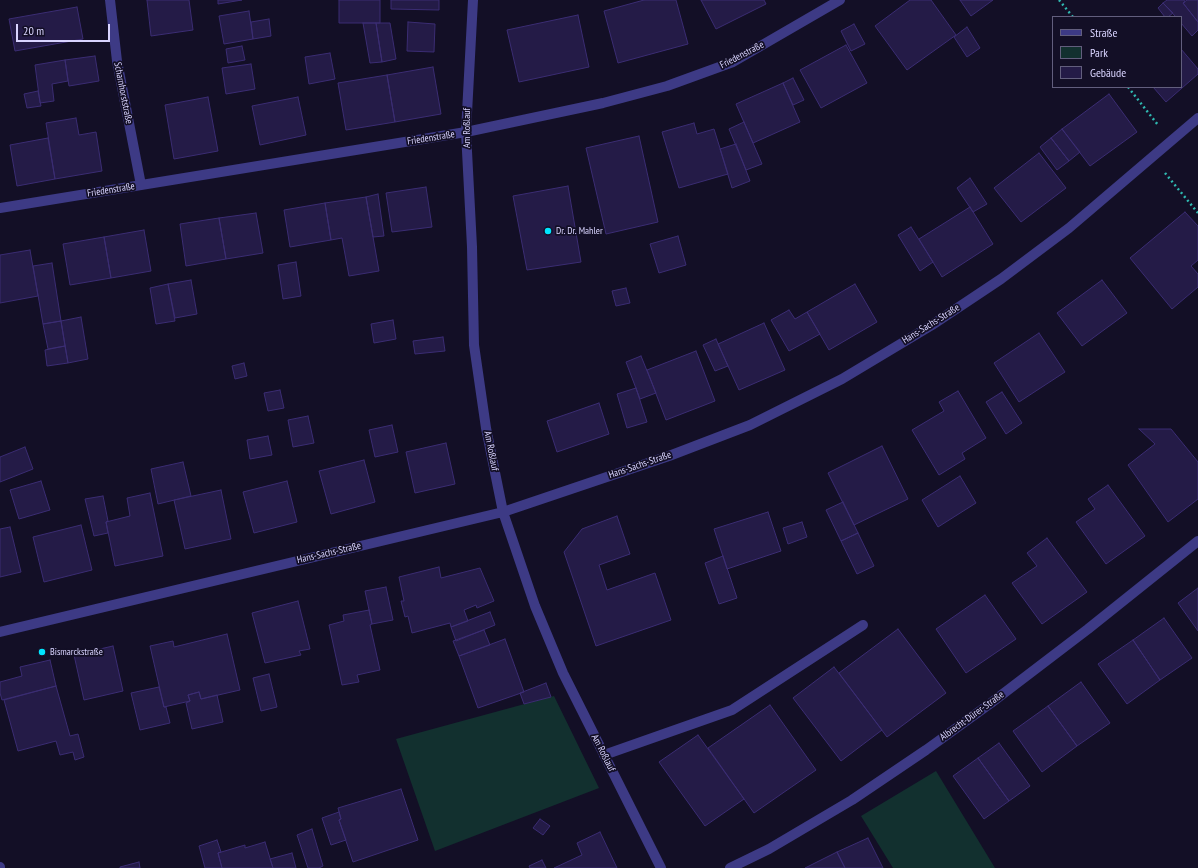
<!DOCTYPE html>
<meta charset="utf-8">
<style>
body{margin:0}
#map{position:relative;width:1198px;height:868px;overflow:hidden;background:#130f26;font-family:"PT Sans Narrow",sans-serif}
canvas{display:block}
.legend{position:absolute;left:1052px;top:16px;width:130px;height:72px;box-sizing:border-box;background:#130f26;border:1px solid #625e7d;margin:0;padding:5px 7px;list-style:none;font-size:12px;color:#d9d4ff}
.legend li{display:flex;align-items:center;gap:8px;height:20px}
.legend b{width:20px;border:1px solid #625e7d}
.scale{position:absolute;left:16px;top:24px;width:94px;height:18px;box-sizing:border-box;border:2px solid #d9d4ff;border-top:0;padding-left:5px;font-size:12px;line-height:14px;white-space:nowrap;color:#d9d4ff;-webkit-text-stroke:3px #130f26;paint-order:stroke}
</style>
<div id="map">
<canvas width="1198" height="868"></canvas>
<ul class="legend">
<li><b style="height:5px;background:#3d3a85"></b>Straße</li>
<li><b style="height:11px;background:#12302f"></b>Park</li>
<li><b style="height:11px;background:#241b47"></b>Gebäude</li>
</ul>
<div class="scale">20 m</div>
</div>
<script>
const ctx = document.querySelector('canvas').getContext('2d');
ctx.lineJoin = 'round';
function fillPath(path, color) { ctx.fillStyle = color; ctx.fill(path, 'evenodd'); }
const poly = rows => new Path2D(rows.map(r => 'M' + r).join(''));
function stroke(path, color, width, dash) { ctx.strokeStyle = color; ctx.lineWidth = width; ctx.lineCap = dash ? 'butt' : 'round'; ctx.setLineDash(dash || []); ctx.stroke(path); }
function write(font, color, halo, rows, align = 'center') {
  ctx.font = font + ' "PT Sans Narrow",sans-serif'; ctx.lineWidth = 3.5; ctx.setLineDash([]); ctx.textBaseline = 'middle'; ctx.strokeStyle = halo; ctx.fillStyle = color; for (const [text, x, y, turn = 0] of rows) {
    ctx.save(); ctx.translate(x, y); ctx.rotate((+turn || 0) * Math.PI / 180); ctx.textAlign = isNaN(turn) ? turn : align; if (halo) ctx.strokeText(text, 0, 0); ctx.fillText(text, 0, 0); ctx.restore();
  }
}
const green = poly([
 [554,696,599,788,435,851,396,739],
 [936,771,995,868,893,868,861,816]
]);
const building = poly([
 [147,0,189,0,193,30,151,36,147,0],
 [218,0,242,0,218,4,218,0],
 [339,0,380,0,380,23,339,23,339,0],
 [391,0,439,0,439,10,391,9,391,0],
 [644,0,676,0,688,44,618,63,604,11,644,0],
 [701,0,764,0,766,4,716,29,701,0],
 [910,0,931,0,956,35,907,70,875,26,910,0],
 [960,0,993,0,971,16,960,0],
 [1167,0,1184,0,1185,2,1183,3,1198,22,1198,30,1192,36,1181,23,1181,17,1176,17,1163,3,1167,0],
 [1187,0,1198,0,1198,22,1183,3,1187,0],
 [1163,3,1173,13,1168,17,1165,17,1158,8,1163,3],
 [77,7,83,39,15,51,9,19,77,7],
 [249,11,253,39,224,44,219,16,249,11],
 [578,15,589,67,519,82,507,30,578,15],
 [269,19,271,36,253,39,251,22,269,19],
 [408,22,435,24,434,52,407,51,408,22],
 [363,23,376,23,382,62,370,63,363,23],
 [376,23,390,23,396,59,382,62,376,23],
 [854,24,865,44,851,51,841,31,854,24],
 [967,27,980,48,967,57,954,37,967,27],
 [846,45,867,83,821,108,800,70,846,45],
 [242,46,245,60,228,63,226,49,242,46],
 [1181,49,1198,69,1198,74,1166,102,1153,87,1181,87,1181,49],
 [330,53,335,79,309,84,305,57,330,53],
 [95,56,99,81,69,86,65,60,95,56],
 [65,60,68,81,52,84,54,101,40,103,35,65,65,60],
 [251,64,255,89,226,94,222,68,251,64],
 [433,67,441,114,395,122,387,75,433,67],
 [387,75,395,122,346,130,338,83,387,75],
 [793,78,804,100,793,105,783,83,793,78],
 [783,83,800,122,753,143,736,104,783,83],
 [38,91,41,106,27,108,24,94,38,91],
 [1109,94,1137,132,1090,166,1062,129,1109,94],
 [208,97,218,151,174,159,165,105,208,97],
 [298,97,306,135,260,145,252,106,298,97],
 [76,118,79,135,96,132,102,171,55,179,46,123,76,118],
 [744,122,762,164,746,170,729,129,744,122],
 [694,123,697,134,714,129,728,174,679,188,662,132,694,123],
 [1062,129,1080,152,1069,161,1051,138,1062,129],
 [639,136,658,222,606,234,586,148,639,136],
 [48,138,55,179,17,186,10,145,48,138],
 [1051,138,1069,161,1057,170,1040,147,1051,138],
 [736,144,750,181,732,188,720,149,736,144],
 [1039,153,1066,188,1021,222,994,188,1039,153],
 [970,178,987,204,973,212,957,188,970,178],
 [568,186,581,262,527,270,513,196,568,186],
 [426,187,432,227,392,232,386,193,426,187],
 [378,194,384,236,373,237,366,197,378,194],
 [366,197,379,271,349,276,342,238,331,240,325,203,366,197],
 [325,203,331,240,290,247,284,210,325,203],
 [970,207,993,244,942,277,919,239,970,207],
 [1185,212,1198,226,1198,260,1191,266,1198,274,1198,287,1172,309,1130,258,1185,212],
 [256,213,263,253,226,259,219,218,256,213],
 [219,218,226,259,186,266,180,224,219,218],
 [911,227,933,262,920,271,898,235,911,227],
 [144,230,151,271,111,278,104,237,144,230],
 [678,236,686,265,659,273,650,244,678,236],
 [104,237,111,278,70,285,63,244,104,237],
 [30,250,38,296,0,303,0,255,30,250],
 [296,262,301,296,283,299,278,265,296,262],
 [52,263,61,321,43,324,33,266,52,263],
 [191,280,197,314,175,318,168,284,191,280],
 [1102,280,1127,313,1082,346,1057,313,1102,280],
 [168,284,175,321,156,324,150,288,168,284],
 [855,284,877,322,829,350,807,312,855,284],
 [626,288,630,303,616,306,612,291,626,288],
 [789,310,795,319,807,312,820,334,789,351,771,320,789,310],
 [81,317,88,359,68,363,61,321,81,317],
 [393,320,396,339,374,343,371,324,393,320],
 [61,321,65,346,48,349,43,324,61,321],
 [764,323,785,370,739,390,718,344,764,323],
 [1039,333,1065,372,1019,402,994,363,1039,333],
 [443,337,445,351,415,354,413,341,443,337],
 [716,339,728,366,715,371,703,345,716,339],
 [65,346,68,363,47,366,45,350,65,346],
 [696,351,715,401,666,420,647,370,696,351],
 [641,356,656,393,640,399,626,362,641,356],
 [244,363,247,376,235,379,232,366,244,363],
 [636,388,647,422,627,428,617,394,636,388],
 [280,390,284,408,268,411,264,393,280,390],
 [958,391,986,438,962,453,965,459,939,475,912,430,944,411,939,402,958,391],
 [1002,392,1022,423,1006,434,986,402,1002,392],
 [599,403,609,434,557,452,547,421,599,403],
 [308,416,314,443,293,447,288,420,308,416],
 [392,425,398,452,375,457,369,430,392,425],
 [1139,429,1171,429,1198,462,1198,499,1168,522,1128,465,1155,444,1139,429],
 [268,436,272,455,250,459,247,440,268,436],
 [446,443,455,484,415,493,406,452,446,443],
 [882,446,908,499,854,525,828,473,882,446],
 [25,447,33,469,0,482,0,457,25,447],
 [364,460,375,502,331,514,319,471,364,460],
 [183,462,191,496,158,504,151,469,183,462],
 [960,476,976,503,938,527,922,500,960,476],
 [41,481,50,510,19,519,10,490,41,481],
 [287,481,297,522,254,533,243,492,287,481],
 [1108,485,1145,536,1106,564,1076,522,1095,509,1088,499,1108,485],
 [221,490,231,539,185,549,174,500,221,490],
 [150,493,163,556,115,566,106,522,130,516,127,498,150,493],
 [103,496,108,521,106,522,108,533,94,536,85,499,103,496],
 [843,502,858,533,841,541,826,510,843,502],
 [768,512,781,551,727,569,714,529,768,512],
 [617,516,630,554,599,565,607,590,655,573,671,620,596,646,564,552,582,529,617,516],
 [802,522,807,537,788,544,783,528,802,522],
 [81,525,92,570,44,582,33,537,81,525],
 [10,527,21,572,0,577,0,529,10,527],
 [858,533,874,566,857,574,841,541,858,533],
 [1047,538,1087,592,1042,624,1012,583,1037,566,1027,553,1047,538],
 [723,556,737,598,719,604,705,563,723,556],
 [439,567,441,578,480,568,494,601,477,608,476,605,464,610,468,621,451,627,450,623,412,633,408,616,405,617,401,601,404,601,399,577,439,567],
 [386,587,393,620,372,624,365,591,386,587],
 [1198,588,1198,631,1178,603,1198,588],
 [985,595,1016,639,966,673,936,629,985,595],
 [298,601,310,649,299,651,301,655,265,663,252,613,298,601],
 [369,610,372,624,370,625,380,670,357,675,359,682,342,685,329,625,344,621,343,615,369,610],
 [490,612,495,625,456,641,451,627,490,612],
 [1164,618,1192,658,1160,680,1133,640,1164,618],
 [898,629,946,693,887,737,839,673,898,629],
 [484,630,490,645,459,656,453,641,484,630],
 [227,634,240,690,201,699,199,692,188,695,190,701,164,707,150,646,173,641,174,647,227,634],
 [505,639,524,692,478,708,459,656,505,639],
 [1133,640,1160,680,1127,704,1098,664,1133,640],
 [113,646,123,691,84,700,74,655,113,646],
 [50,660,56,686,2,700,0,693,0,682,22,676,20,667,50,660],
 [834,667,882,730,841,761,793,698,834,667],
 [269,674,277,707,261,711,253,678,269,674],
 [1081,682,1110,723,1077,746,1048,706,1081,682],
 [546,683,551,697,524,704,520,693,546,683],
 [56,686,70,736,78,734,84,757,75,760,73,752,60,755,56,741,18,751,4,700,56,686],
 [159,687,164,707,166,707,170,723,140,730,131,693,159,687],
 [199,692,201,699,217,695,223,722,192,729,186,703,190,701,188,695,199,692],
 [770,705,816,770,754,813,708,748,770,705],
 [1048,706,1077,746,1042,772,1013,731,1048,706],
 [698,735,744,799,705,826,659,762,698,735],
 [999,743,1030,786,1009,801,978,758,999,743],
 [978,758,1009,801,984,819,953,776,978,758],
 [401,789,418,840,353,862,339,820,341,819,338,808,401,789],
 [339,812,341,819,339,820,346,840,331,845,322,818,339,812],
 [540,819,550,826,543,835,533,828,540,819],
 [312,829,323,866,319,868,308,868,297,835,312,829],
 [600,832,617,868,554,868,582,855,577,843,600,832],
 [868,838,883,868,845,868,837,852,868,838],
 [217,840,221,852,218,853,222,868,205,868,199,846,217,840],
 [265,842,273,868,222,868,218,853,245,845,245,848,265,842],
 [837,852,845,868,805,868,837,852],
 [292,853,296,868,273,868,270,859,292,853],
 [542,860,546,868,530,868,529,866,542,860],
 [139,862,140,868,120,868,120,867,139,862]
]);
const path = poly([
 [1059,0,1073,17],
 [1128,87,1158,125],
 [1165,173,1198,213]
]);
const service = poly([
 [604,755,732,710,863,625]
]);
const minor = poly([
 [110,0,117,61,141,185],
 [473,0,466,132,472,247,474,345,486,428,503,512,535,606,563,673,661,868],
 [0,208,466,132,603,103,667,86,733,62,840,0],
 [0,632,503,512,669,456,750,425,842,379,932,325,1001,279,1069,228,1198,118],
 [0,867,0,868],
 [730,868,769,849,852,800,926,750,991,703,1088,629,1198,541]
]);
const markers = [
 [548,231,4,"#00e5ff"],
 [42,652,4,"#00e5ff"]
];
const streetNames = [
 ["Friedenstraße",742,55,-27],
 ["Scharnhorststraße",123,93,79],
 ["Am Roßlauf",467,128,-90],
 ["Friedenstraße",431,138,-9],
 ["Friedenstraße",111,190,-9],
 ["Hans-Sachs-Straße",931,324,-32],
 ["Am Roßlauf",491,451,79],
 ["Hans-Sachs-Straße",640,465,-19],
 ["Hans-Sachs-Straße",329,553,-13],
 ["Albrecht-Dürer-Straße",972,716,-36],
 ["Am Roßlauf",603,753,63]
];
const poiNames = [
 ["Dr. Dr. Mahler",556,231],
 ["Bismarckstraße",50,652]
];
fillPath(green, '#12302f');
fillPath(building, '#241b47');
stroke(building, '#3b2d73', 1);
stroke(path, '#2fb8b0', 2.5, [2, 3]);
stroke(service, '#3d3a85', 10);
stroke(minor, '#3d3a85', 10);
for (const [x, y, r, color] of markers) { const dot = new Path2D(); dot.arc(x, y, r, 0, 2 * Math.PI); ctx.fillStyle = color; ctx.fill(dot); stroke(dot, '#130f26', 1.5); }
write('10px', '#d9d4ff', '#130f26', streetNames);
write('10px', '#d9d4ff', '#130f26', poiNames, 'left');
</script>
